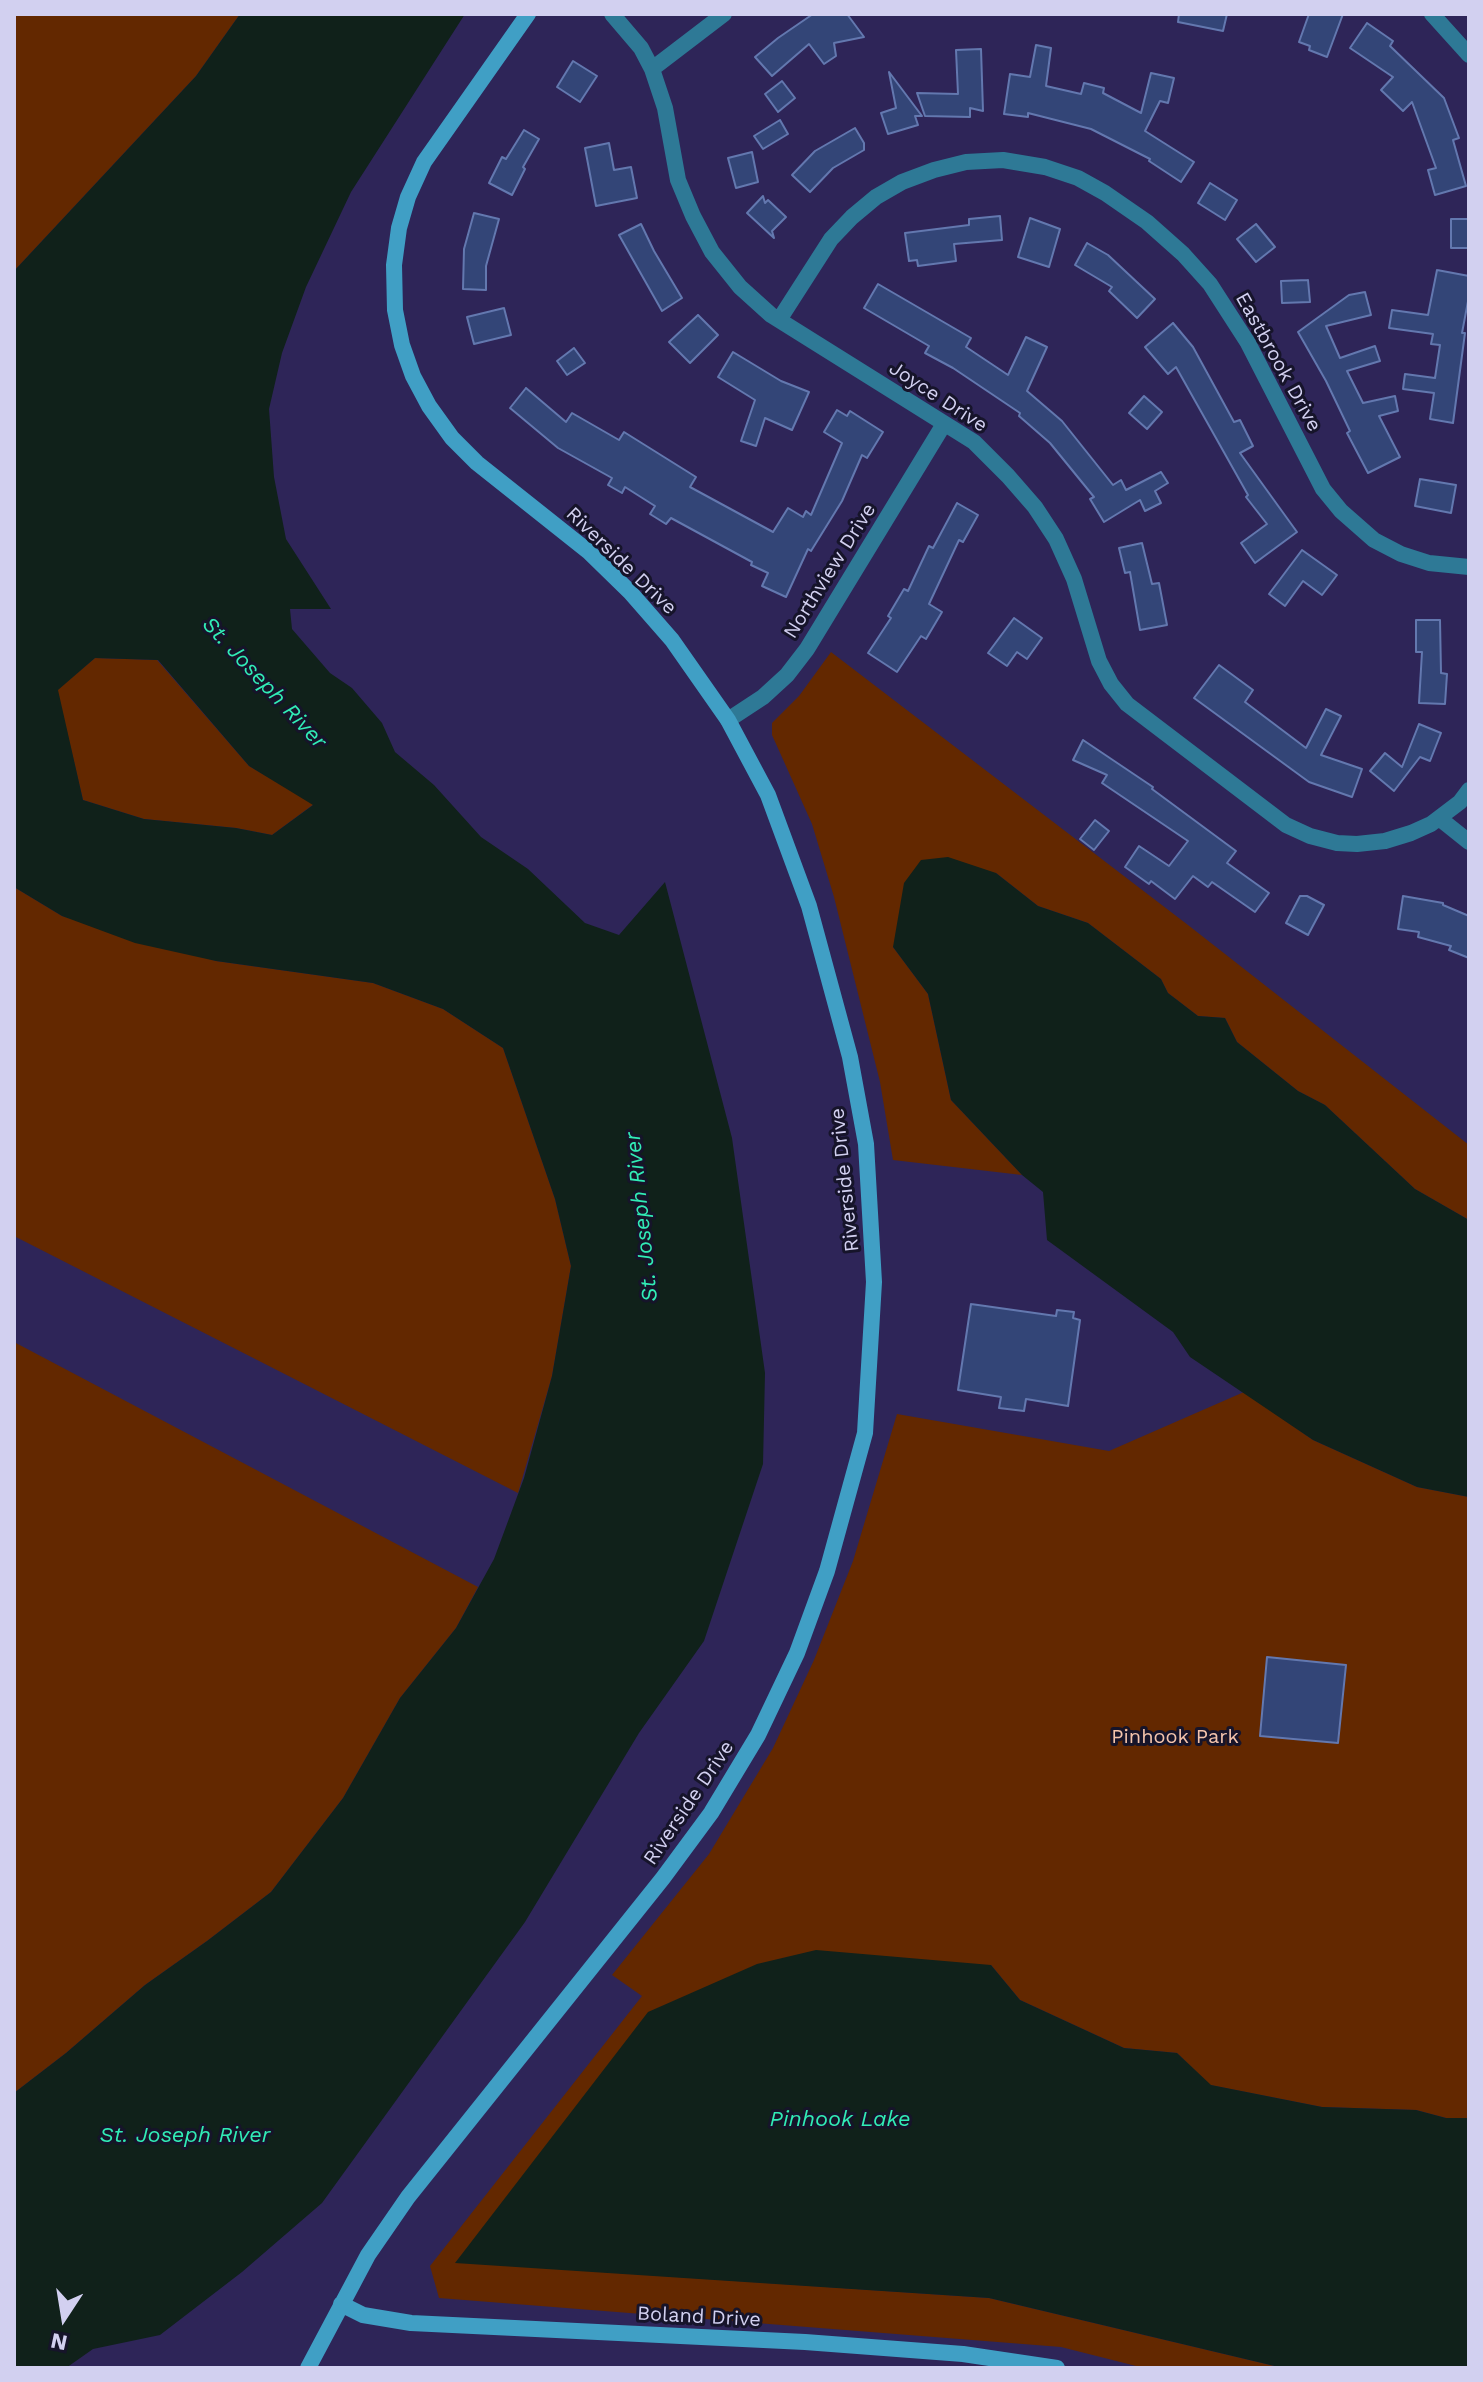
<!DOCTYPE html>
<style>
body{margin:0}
#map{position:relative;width:1483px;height:2382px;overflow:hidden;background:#2e2558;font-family:"Work Sans",sans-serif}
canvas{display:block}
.frame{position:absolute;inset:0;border:16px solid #d2d0f0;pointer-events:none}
.north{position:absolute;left:24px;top:2278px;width:80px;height:80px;-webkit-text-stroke:6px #16142a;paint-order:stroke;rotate:192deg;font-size:22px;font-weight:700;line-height:32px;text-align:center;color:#d2d0f0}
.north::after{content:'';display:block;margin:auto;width:28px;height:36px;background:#d2d0f0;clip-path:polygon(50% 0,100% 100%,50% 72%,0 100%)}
</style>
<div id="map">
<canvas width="1483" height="2382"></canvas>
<div class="frame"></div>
<div class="north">N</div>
</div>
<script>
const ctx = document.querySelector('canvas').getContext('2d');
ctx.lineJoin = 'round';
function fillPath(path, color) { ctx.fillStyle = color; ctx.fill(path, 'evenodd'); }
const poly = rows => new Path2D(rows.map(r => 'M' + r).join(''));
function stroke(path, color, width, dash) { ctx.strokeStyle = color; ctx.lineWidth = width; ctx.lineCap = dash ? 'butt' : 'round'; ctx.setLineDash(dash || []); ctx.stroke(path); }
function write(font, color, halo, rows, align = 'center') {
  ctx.font = font + ' "Work Sans",sans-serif'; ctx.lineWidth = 6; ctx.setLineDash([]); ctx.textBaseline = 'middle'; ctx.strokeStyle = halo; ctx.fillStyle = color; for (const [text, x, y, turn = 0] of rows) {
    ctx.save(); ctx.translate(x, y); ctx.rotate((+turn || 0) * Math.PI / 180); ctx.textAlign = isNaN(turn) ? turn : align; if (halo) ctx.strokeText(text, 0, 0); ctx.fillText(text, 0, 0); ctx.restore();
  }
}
const green = poly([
 [14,14,240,14,196,76,14,271],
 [831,652,1188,925,1469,1145,1469,1220,1415,1189,1325,1105,1298,1091,1237,1042,1225,1018,1198,1016,1168,993,1161,979,1088,923,1038,906,996,873,893,947,928,994,951,1100,1022,1175,893,1160,880,1082,834,897,812,824,772,735,772,723,799,696],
 [95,658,157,660,249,766,314,804,272,835,236,828,144,819,83,800,57,690],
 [14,887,62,916,216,961,373,983,443,1009,503,1048,555,1199,571,1266,552,1376,518,1493,14,1236],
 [14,1342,478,1587,456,1628,400,1698,343,1798,271,1892,207,1941,145,1985,66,2053,14,2093],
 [1244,1392,1313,1440,1417,1487,1469,1497,1469,2118,1446,2118,1416,2110,1322,2107,1210,2085,1177,2053,1124,2048,1020,2000,991,1965,456,2262,989,2298,1283,2368,1144,2368,1061,2347,439,2298,430,2266,642,1996,612,1975,709,1854,773,1748,814,1660,853,1561,897,1414,1109,1451]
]);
const water = poly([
 [240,14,465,14,351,192,306,287,282,353,269,409,274,477,286,539,331,609,290,609,292,629,330,673,352,688,382,723,395,752,434,785,481,837,528,869,585,923,619,935,665,882,732,1138,765,1373,763,1464,704,1641,639,1733,525,1922,322,2203,242,2272,160,2335,93,2349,66,2368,14,2368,14,2093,66,2053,145,1985,207,1941,271,1892,343,1798,400,1698,456,1628,494,1559,524,1478,552,1376,571,1266,555,1199,503,1048,443,1009,373,983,216,961,135,943,62,916,14,887,14,271,196,76],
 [95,658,158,660,249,766,313,805,272,835,236,828,144,819,83,800,58,690],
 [948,857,996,873,1038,906,1088,923,1161,979,1168,993,1198,1016,1225,1018,1237,1042,1298,1091,1325,1105,1415,1189,1469,1220,1469,1497,1417,1487,1313,1440,1190,1357,1173,1332,1047,1240,1043,1192,1022,1175,951,1100,928,994,893,947,904,883,921,860],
 [816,1950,991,1965,1020,2000,1124,2048,1177,2053,1211,2085,1322,2107,1416,2110,1446,2118,1469,2118,1469,2368,1283,2368,989,2298,455,2263,648,2012,757,1964]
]);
const building = poly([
 [813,14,847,14,864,37,834,43,836,56,824,64,809,44,772,76,755,57,778,38,813,14],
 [1179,14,1227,14,1223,31,1178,22,1179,14],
 [1309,14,1343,14,1327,57,1309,50,1310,46,1299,42,1309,14],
 [1367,23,1393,41,1390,46,1444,98,1459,138,1453,140,1466,186,1435,195,1428,170,1436,168,1412,102,1403,111,1381,90,1393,77,1350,48,1367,23],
 [1036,45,1051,48,1046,86,1081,94,1084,83,1104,88,1103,93,1141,113,1151,73,1174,78,1168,103,1160,101,1145,131,1194,162,1181,182,1149,161,1150,159,1091,129,1028,113,1028,117,1004,114,1010,74,1030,77,1036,45],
 [981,49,983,111,970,108,970,117,925,116,917,93,958,94,956,50,981,49],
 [573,61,597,76,580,102,557,87,573,61],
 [889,72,922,116,915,116,918,125,888,134,881,113,896,108,889,72],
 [782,81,795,98,778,112,765,94,782,81],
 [780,120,788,134,763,149,754,136,780,120],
 [855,128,864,143,864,150,833,168,810,192,792,175,815,151,855,128],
 [524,130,539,139,523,167,525,169,512,195,489,183,502,157,506,159,524,130],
 [609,143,614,170,631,167,637,198,596,206,585,148,609,143],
 [752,152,758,182,736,188,728,158,752,152],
 [1210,183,1237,200,1225,220,1198,203,1210,183],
 [763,196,765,203,768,200,786,217,772,231,774,238,747,213,763,196],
 [474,213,499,219,486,266,486,290,463,289,464,249,474,213],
 [1000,216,1002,240,954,244,956,261,918,266,917,260,909,261,905,233,969,225,969,219,1000,216],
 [1030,218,1060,229,1049,267,1018,257,1030,218],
 [1451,219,1469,219,1469,248,1451,248,1451,219],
 [641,224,654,251,682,298,662,311,619,235,641,224],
 [1256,224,1275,247,1256,262,1237,239,1256,224],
 [1087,243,1108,255,1155,299,1137,318,1109,291,1112,287,1075,265,1087,243],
 [1437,270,1469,276,1469,296,1462,333,1465,333,1453,423,1430,419,1434,393,1403,389,1405,374,1435,378,1440,345,1431,344,1433,334,1389,328,1392,310,1428,315,1437,270],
 [1308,280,1310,302,1282,303,1281,281,1308,280],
 [878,284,971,338,966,347,1008,375,1026,337,1047,347,1027,391,1062,421,1113,485,1121,480,1126,490,1161,472,1168,483,1155,491,1161,503,1145,511,1140,500,1104,522,1090,499,1094,497,1050,443,1019,416,1020,413,953,368,925,353,929,346,864,308,878,284],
 [1365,292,1371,315,1326,326,1340,358,1375,346,1380,361,1347,371,1363,403,1395,396,1398,411,1379,416,1400,457,1368,473,1347,433,1350,431,1326,381,1298,332,1349,295,1365,292],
 [504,308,511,335,474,344,467,317,504,308],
 [698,315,718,335,690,363,669,342,698,315],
 [1173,323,1193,347,1234,422,1240,420,1253,446,1240,453,1297,532,1255,563,1241,543,1267,524,1246,497,1248,495,1176,367,1168,374,1145,347,1173,323],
 [574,348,585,363,567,375,557,361,574,348],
 [733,352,781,381,809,392,792,430,765,418,756,446,741,441,755,400,718,377,733,352],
 [526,388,566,422,572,413,619,440,624,432,696,477,690,487,773,532,788,508,803,517,806,511,811,515,842,443,824,432,837,410,847,416,850,411,883,432,867,458,862,455,842,501,811,551,808,549,786,597,762,586,768,573,751,565,752,562,671,518,666,524,650,514,655,506,625,487,622,493,608,485,612,478,558,448,510,408,526,388],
 [1144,396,1162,412,1147,429,1129,413,1144,396],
 [1420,479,1456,485,1451,513,1415,506,1420,479],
 [957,503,978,515,963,542,959,540,929,604,942,612,926,639,921,636,897,672,868,653,891,618,888,616,904,589,908,591,929,546,933,548,957,503],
 [1142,543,1152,584,1159,583,1167,625,1140,630,1130,572,1125,573,1119,548,1142,543],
 [1302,550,1337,575,1322,595,1303,581,1285,606,1269,594,1302,550],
 [1014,618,1042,638,1027,659,1017,652,1007,666,988,653,1014,618],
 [1416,620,1440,620,1441,673,1447,674,1445,704,1419,703,1422,652,1416,652,1416,620],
 [1219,665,1253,690,1245,702,1306,748,1326,709,1341,716,1321,755,1362,769,1352,797,1309,782,1194,698,1219,665],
 [1419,724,1441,733,1430,761,1420,757,1394,791,1370,771,1385,753,1402,767,1419,724],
 [1083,740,1153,787,1152,789,1236,851,1227,863,1269,893,1255,912,1212,882,1208,887,1193,876,1175,899,1151,881,1149,884,1125,867,1139,846,1169,866,1188,841,1102,783,1107,775,1073,760,1083,740],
 [1095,820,1109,831,1094,850,1080,839,1095,820],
 [1300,896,1307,896,1324,905,1308,935,1286,923,1300,896],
 [1403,896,1443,903,1443,905,1469,916,1469,958,1449,950,1451,946,1418,937,1419,932,1398,929,1403,896],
 [971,1304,1056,1316,1057,1310,1074,1312,1073,1318,1080,1320,1068,1406,1026,1399,1024,1411,999,1408,1001,1397,958,1390,971,1304],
 [1267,1657,1346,1665,1338,1743,1260,1736,1267,1657]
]);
const street = poly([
 [612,14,641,48,652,69,665,108,678,180,693,216,712,252,740,287,771,315,974,442,1008,476,1035,507,1056,539,1074,579,1099,661,1111,684,1127,704,1286,825,1310,836,1337,843,1357,844,1385,841,1411,833,1431,824,1460,802,1469,790],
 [1432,14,1469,55],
 [652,69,724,14],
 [779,320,831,239,852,217,876,197,902,182,934,170,966,162,1003,160,1045,167,1078,178,1105,193,1147,222,1183,254,1210,284,1248,343,1323,489,1341,511,1374,540,1401,554,1429,563,1469,567],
 [728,720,763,697,787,675,807,649,944,424],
 [1439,818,1469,842]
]);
const secondary = poly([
 [341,2304,363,2315,411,2323,805,2342,963,2354,1057,2368],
 [308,2368,368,2255,408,2197,663,1878,711,1813,758,1735,797,1653,827,1571,865,1433,874,1282,866,1144,850,1057,809,906,768,795,728,720,672,640,630,592,589,552,477,463,452,438,429,406,413,376,402,345,395,310,394,265,399,228,408,197,424,162,528,14]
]);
const streetNames = [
 ["Eastbrook Drive",1278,362,61],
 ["Joyce Drive",938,397,33],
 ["Riverside Drive",621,561,44],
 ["Northview Drive",830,571,-58],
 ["Riverside Drive",845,1180,-96],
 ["Riverside Drive",689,1803,-56],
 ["Boland Drive",699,2317,3]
];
const parkNames = [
 ["Pinhook Park",1175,1737]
];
const waterNames = [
 ["St. Joseph River",264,683,47],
 ["St. Joseph River",642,1217,-96],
 ["Pinhook Lake",840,2120],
 ["St. Joseph River",185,2136]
];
fillPath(green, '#632800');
fillPath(water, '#10211a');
fillPath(building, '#334577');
stroke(building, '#6378af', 2);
stroke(street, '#2e7996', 16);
stroke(secondary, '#409fc5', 16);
write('20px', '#d2d0f0', '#16142a', streetNames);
write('20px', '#f4c4ac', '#16142a', parkNames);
write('italic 22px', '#31ecb6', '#16142a', waterNames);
</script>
